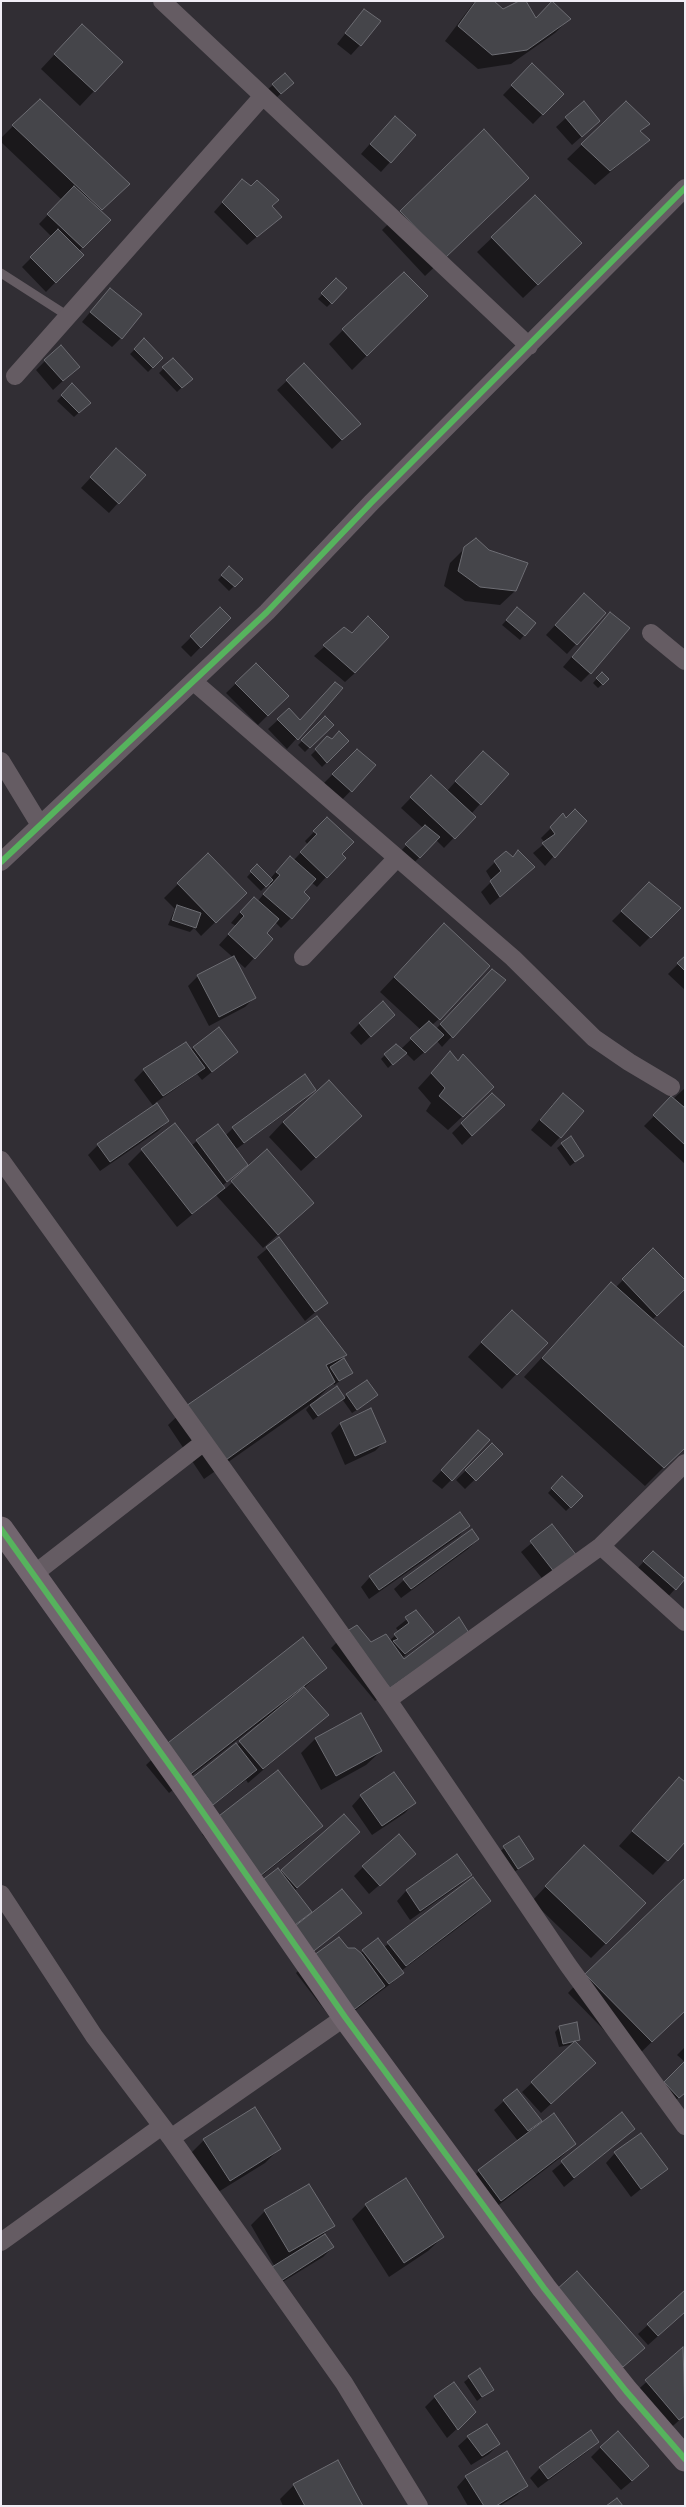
<!DOCTYPE html>
<style>
body{margin:0}
#map{position:relative;width:686px;height:2507px;overflow:hidden;background:#312e34;font-family:"Sofia Sans Condensed",sans-serif}
canvas{display:block}
.frame{position:absolute;inset:0;border:2px solid #f0edf5;pointer-events:none}
</style>
<div id="map">
<canvas width="686" height="2507"></canvas>
<div class="frame"></div>
</div>
<script>
const ctx = document.querySelector('canvas').getContext('2d');
ctx.lineJoin = 'round';
function fillPath(path, color) { ctx.fillStyle = color; ctx.fill(path, 'evenodd'); }
const poly = rows => new Path2D(rows.map(r => 'M' + r).join(''));
function stroke(path, color, width, dash) { ctx.strokeStyle = color; ctx.lineWidth = width; ctx.lineCap = dash ? 'butt' : 'round'; ctx.setLineDash(dash || []); ctx.stroke(path); }
const shadow = poly([
 [475,1,492,1,502,10,536,19,569,19,555,33,511,64,478,69,445,41],
 [364,10,360,45,351,55,337,44],
 [68,40,94,91,80,106,41,69],
 [532,65,562,94,533,124,503,95],
 [273,85,288,87,276,98,268,89],
 [626,102,648,124,640,132,648,140,595,185,567,159],
 [566,118,589,130,572,145,556,127],
 [13,126,114,198,99,211,109,220,78,252,82,255,46,292,22,267,52,237,39,224,62,200,1,142,1,138],
 [385,127,390,162,381,172,361,154],
 [484,131,509,196,425,276,382,230],
 [242,180,280,217,247,245,214,212],
 [535,197,566,257,523,298,477,252],
 [336,280,345,289,327,307,318,299],
 [427,296,352,370,329,344,343,330],
 [101,299,121,338,112,347,82,322],
 [144,340,162,358,148,372,130,354],
 [173,359,186,383,177,392,159,373],
 [45,361,79,366,53,390,36,370],
 [304,365,349,433,332,449,277,390],
 [72,385,85,407,74,417,57,401],
 [107,460,118,503,109,513,81,488],
 [465,548,515,591,500,605,465,601,444,586,450,563],
 [229,568,241,579,229,591,218,580],
 [574,605,576,644,567,654,546,635],
 [220,609,229,618,191,657,181,647],
 [513,613,524,635,520,640,502,625],
 [601,623,590,673,581,682,563,667],
 [344,629,355,673,345,682,314,656],
 [256,664,287,696,258,725,226,693],
 [602,673,608,679,598,688,593,683],
 [342,688,287,749,268,729,278,720,300,721],
 [325,718,332,725,305,752,298,745],
 [328,738,348,741,322,767,311,755],
 [357,750,375,765,341,801,323,784],
 [473,762,480,804,471,814,474,817,444,848,436,840,410,867,397,855,423,828,401,808,431,777,447,791],
 [563,816,565,820,585,821,545,866,533,853,545,843,541,838],
 [327,819,326,877,317,887,311,882,302,892,291,918,281,928,275,922,265,933,254,958,245,968,219,945,236,926,231,923,244,908,257,902,271,885,269,883,261,891,247,877,257,866,270,879,280,867,293,861,308,845,305,841],
 [518,852,524,876,490,905,481,892,492,881,486,871,495,862,512,858],
 [178,884,245,893,201,936,194,928,190,932,168,925,175,909,164,898],
 [649,884,679,908,640,947,612,921],
 [430,939,439,1019,432,1025,436,1029,482,980,504,980,442,1047,437,1041,414,1061,405,1052,388,1068,381,1059,385,1055,401,1049,421,1030,380,992],
 [685,957,685,990,668,974],
 [198,976,254,998,245,1007,209,1026,188,986],
 [359,1024,384,1024,361,1045,350,1033],
 [194,1048,236,1052,202,1080,197,1074,155,1103,168,1121,158,1131,100,1171,88,1155,98,1145,154,1107,134,1080,144,1070],
 [450,1053,457,1062,463,1056,478,1102,448,1130,426,1111,431,1103,418,1088],
 [685,1088,685,1164,644,1126,672,1098,673,1099],
 [314,1090,305,1099,235,1150,236,1174,222,1186,225,1189,267,1151,313,1203,263,1248,216,1195,177,1227,128,1164,142,1150,191,1146,197,1141,225,1136,233,1128],
 [492,1094,503,1105,462,1145,452,1133],
 [553,1104,560,1137,551,1147,531,1130],
 [361,1116,301,1171,269,1137,283,1122],
 [562,1144,583,1156,570,1166,557,1148],
 [279,1239,327,1302,305,1321,257,1257],
 [653,1250,685,1288,652,1320,685,1446,645,1486,524,1377,593,1302,616,1287],
 [497,1326,546,1343,502,1389,468,1357],
 [345,1355,338,1362,352,1373,334,1385,333,1383,313,1403,344,1398,347,1395,376,1395,372,1400,352,1413,342,1399,313,1420,306,1410,312,1403,204,1479,168,1425,187,1407],
 [340,1424,385,1441,375,1451,345,1465,331,1433],
 [469,1441,451,1480,442,1489,432,1481],
 [492,1445,501,1454,465,1489,456,1480],
 [562,1478,581,1496,566,1511,548,1493],
 [468,1526,459,1536,369,1599,361,1587,370,1577],
 [552,1526,575,1556,545,1582,521,1552],
 [478,1539,468,1549,401,1598,394,1589,404,1580],
 [653,1552,675,1589,666,1599,635,1571],
 [416,1612,433,1632,402,1658,404,1661,454,1647,375,1701,331,1648,345,1634,371,1644,389,1641,399,1632,396,1628],
 [325,1668,304,1688,327,1715,248,1783,246,1780,203,1813,237,1745,259,1726,258,1724,169,1793,146,1765,165,1747],
 [361,1714,381,1751,366,1765,321,1790,301,1753,315,1739],
 [679,1779,685,1840,653,1875,619,1846],
 [361,1796,414,1803,405,1813,372,1835,352,1806],
 [344,1816,359,1832,294,1891,312,1914,360,1913,299,1963,280,1873],
 [216,1820,321,1826,307,1840,245,1889,202,1834],
 [518,1838,532,1859,513,1873,499,1852],
 [457,1856,470,1875,461,1884,410,1920,397,1901,406,1891],
 [570,1861,606,1943,591,1958,532,1901],
 [405,1863,369,1894,354,1876,363,1867],
 [473,1878,490,1901,475,1915,401,1971,393,1982,336,2025,296,1973,311,1959,347,1950,360,1954,377,1940,383,1948],
 [586,1974,685,2010,633,2060,568,1993],
 [560,2027,579,2039,575,2043,585,2073,541,2113,522,2092,574,2044,559,2047,555,2032],
 [685,2047,685,2062,677,2055],
 [685,2063,685,2091,669,2107,655,2093],
 [504,2101,540,2120,531,2132,575,2144,560,2158,487,2214,464,2186,479,2171,518,2141,494,2110],
 [621,2114,634,2129,564,2187,552,2171],
 [204,2140,280,2148,265,2163,215,2194,190,2154],
 [615,2153,666,2169,631,2197,606,2163],
 [366,2205,443,2237,428,2251,389,2277,352,2219],
 [265,2211,333,2226,324,2234,333,2247,323,2257,271,2289,275,2267,251,2225],
 [685,2291,685,2312,648,2345,638,2334],
 [683,2349,685,2415,664,2434,632,2395],
 [479,2370,492,2389,477,2401,464,2382],
 [435,2397,475,2412,447,2438,425,2407],
 [468,2437,499,2444,489,2454,471,2465,458,2446],
 [598,2441,588,2451,538,2488,530,2478,540,2468],
 [601,2447,638,2476,621,2490,591,2457],
 [466,2477,527,2485,517,2495,500,2506,468,2506,457,2487],
 [294,2485,362,2506,283,2506,280,2499]
]);
const building = poly([
 [476,1,494,1,503,9,519,1,526,1,536,18,552,1,571,19,527,50,492,55,458,26,476,1],
 [364,9,381,21,361,46,345,33,364,9],
 [82,24,123,62,95,92,54,54,82,24],
 [532,63,564,94,543,115,511,85,532,63],
 [285,73,294,83,281,94,272,84,285,73],
 [40,99,130,184,102,210,12,125,40,99],
 [584,101,600,121,582,137,565,117,584,101],
 [626,101,650,124,640,131,650,140,610,171,581,144,626,101],
 [395,116,416,135,391,163,370,144,395,116],
 [484,129,529,178,445,258,400,211,484,129],
 [242,179,251,186,257,180,279,200,272,206,282,217,257,237,222,202,242,179],
 [74,186,111,220,83,248,47,214,74,186],
 [535,195,582,243,538,285,491,237,535,195],
 [58,229,84,255,56,283,30,257,58,229],
 [404,272,428,296,367,356,342,329,404,272],
 [336,278,347,288,332,304,321,293,336,278],
 [110,288,142,314,122,339,90,312,110,288],
 [144,338,163,358,153,368,134,349,144,338],
 [61,345,80,367,63,381,44,360,61,345],
 [173,358,193,379,182,388,162,367,173,358],
 [304,363,361,424,342,440,286,380,304,363],
 [72,383,91,403,79,413,61,395,72,383],
 [116,448,146,475,119,504,90,477,116,448],
 [476,538,489,550,528,563,516,591,480,587,458,571,464,547,476,538],
 [229,566,243,579,235,587,221,575,229,566],
 [584,593,606,613,577,645,555,625,584,593],
 [220,607,231,618,201,648,190,636,220,607],
 [517,607,536,623,525,636,506,620,517,607],
 [610,612,630,628,591,674,572,657,610,612],
 [368,616,389,637,355,673,323,645,344,627,352,633,368,616],
 [256,663,289,696,268,716,235,683,256,663],
 [602,672,609,679,603,685,596,678,602,672],
 [335,682,343,688,298,740,277,719,289,708,300,720,335,682],
 [325,716,334,725,310,748,301,740,325,716],
 [339,731,349,741,327,763,315,749,327,736,332,739,339,731],
 [357,749,376,765,352,792,332,774,357,749],
 [483,751,509,774,481,805,455,781,483,751],
 [431,775,476,817,455,839,410,797,431,775],
 [575,809,587,821,555,858,542,843,555,834,550,827,563,813,566,818,575,809],
 [327,817,354,842,342,854,346,858,327,878,300,852,317,834,313,831,327,817],
 [425,825,440,837,420,858,405,844,425,825],
 [518,850,535,867,500,897,490,881,501,871,494,861,506,851,513,857,518,850],
 [208,853,247,893,216,923,177,883,208,853],
 [290,856,316,879,304,892,310,898,292,919,263,894,280,875,276,872,290,856],
 [257,864,273,880,266,887,250,871,257,864],
 [649,882,681,908,651,938,621,911,649,882],
 [254,897,279,919,267,933,273,939,255,959,228,934,244,916,240,912,254,897],
 [177,905,201,913,196,928,172,920,177,905],
 [444,923,490,966,440,1020,394,977,444,923],
 [234,956,256,998,219,1017,197,975,234,956],
 [685,956,685,971,677,963,685,956],
 [492,969,506,980,453,1038,440,1024,492,969],
 [383,1001,395,1015,371,1037,359,1023,383,1001],
 [429,1021,444,1035,425,1053,410,1038,429,1021],
 [219,1027,238,1052,212,1072,193,1047,219,1027],
 [186,1042,205,1068,163,1096,143,1069,186,1042],
 [396,1044,407,1053,393,1065,384,1054,396,1044],
 [450,1051,458,1061,463,1054,494,1087,463,1117,439,1096,445,1088,431,1073,450,1051],
 [305,1074,316,1090,244,1143,232,1127,305,1074],
 [329,1080,362,1116,316,1158,283,1122,329,1080],
 [492,1093,505,1105,472,1136,461,1123,492,1093],
 [563,1093,584,1111,561,1138,540,1120,563,1093],
 [671,1096,685,1108,685,1145,653,1115,671,1096],
 [157,1103,169,1121,110,1162,97,1144,157,1103],
 [175,1123,225,1188,192,1214,141,1149,175,1123],
 [218,1124,248,1165,227,1182,196,1140,218,1124],
 [571,1136,584,1156,575,1162,561,1143,571,1136],
 [267,1149,314,1203,278,1235,231,1181,267,1149],
 [279,1237,328,1303,315,1312,266,1247,279,1237],
 [653,1248,685,1280,685,1289,657,1316,622,1279,653,1248],
 [611,1282,685,1348,685,1448,664,1468,542,1358,611,1282],
 [512,1310,548,1343,517,1375,481,1342,512,1310],
 [317,1316,347,1355,326,1365,335,1382,223,1462,186,1406,317,1316],
 [344,1358,353,1373,339,1381,330,1367,344,1358],
 [367,1380,378,1395,357,1410,346,1394,367,1380],
 [337,1386,345,1398,318,1416,310,1405,337,1386],
 [371,1408,386,1442,355,1456,340,1423,371,1408],
 [478,1430,490,1440,452,1481,441,1470,478,1430],
 [492,1443,503,1454,476,1481,465,1470,492,1443],
 [562,1476,583,1496,571,1508,551,1488,562,1476],
 [460,1512,470,1526,379,1590,369,1576,460,1512],
 [552,1524,577,1556,555,1573,530,1541,552,1524],
 [472,1529,479,1539,411,1589,403,1579,472,1529],
 [653,1551,685,1579,676,1590,643,1561,653,1551],
 [416,1610,434,1632,405,1654,393,1641,398,1639,394,1634,409,1623,405,1617,416,1610],
 [459,1617,469,1633,390,1688,344,1633,357,1625,371,1642,386,1634,404,1659,459,1617],
 [303,1637,327,1668,188,1776,164,1746,303,1637],
 [304,1687,329,1715,263,1769,239,1741,304,1687],
 [361,1713,382,1751,336,1776,315,1738,361,1713],
 [236,1743,257,1770,213,1805,192,1778,236,1743],
 [278,1770,323,1826,260,1876,215,1819,278,1770],
 [394,1772,416,1803,382,1826,360,1795,394,1772],
 [679,1777,685,1782,685,1842,668,1861,632,1831,679,1777],
 [344,1814,360,1832,297,1888,281,1870,344,1814],
 [399,1834,416,1854,380,1886,362,1866,399,1834],
 [519,1836,534,1859,518,1869,503,1846,519,1836],
 [584,1845,646,1903,606,1944,545,1886,584,1845],
 [457,1854,472,1875,420,1911,406,1890,457,1854],
 [278,1868,312,1912,291,1928,256,1885,278,1868],
 [473,1877,491,1901,406,1966,387,1942,473,1877],
 [685,1878,685,2011,652,2042,585,1974,685,1878],
 [342,1889,362,1913,310,1954,290,1930,342,1889],
 [339,1937,348,1948,355,1948,362,1954,385,1986,351,2012,310,1958,339,1937],
 [378,1938,404,1973,389,1984,362,1950,378,1938],
 [577,2022,580,2040,563,2044,559,2026,577,2022],
 [575,2041,596,2063,551,2104,531,2082,575,2041],
 [685,2061,685,2093,679,2098,664,2082,685,2061],
 [517,2089,542,2121,528,2131,503,2100,517,2089],
 [255,2107,281,2149,230,2181,203,2139,255,2107],
 [622,2112,635,2129,574,2178,561,2161,622,2112],
 [554,2113,576,2144,501,2201,478,2170,554,2113],
 [641,2133,668,2169,641,2189,614,2152,641,2133],
 [406,2178,444,2237,404,2263,365,2204,406,2178],
 [309,2184,335,2226,289,2252,264,2210,309,2184],
 [325,2234,334,2247,281,2281,272,2267,325,2234],
 [577,2271,645,2348,623,2367,555,2291,577,2271],
 [685,2290,685,2312,658,2336,647,2324,685,2290],
 [683,2347,685,2416,679,2420,645,2380,683,2347],
 [480,2368,494,2390,482,2397,468,2376,480,2368],
 [454,2382,476,2412,458,2430,434,2396,454,2382],
 [487,2424,500,2444,482,2456,467,2436,487,2424],
 [591,2430,599,2442,548,2479,539,2467,591,2430],
 [618,2431,649,2466,632,2481,600,2447,618,2431],
 [507,2451,528,2486,496,2506,484,2506,465,2476,507,2451],
 [338,2460,363,2506,305,2506,293,2484,338,2460],
 [617,2498,623,2506,606,2506,617,2498]
]);
const lane = poly([
 [1,273,68,316]
]);
const street = poly([
 [162,1,529,346],
 [15,376,262,97],
 [651,633,685,661],
 [194,682,513,958,594,1038,629,1062,671,1087],
 [1,761,40,825],
 [1,862,267,612,371,503,685,188],
 [303,957,397,858],
 [1,1160,204,1442,34,1574],
 [204,1442,388,1700,568,1965,685,2126],
 [601,1546,685,1622],
 [388,1700,601,1546,685,1463],
 [1,1894,94,2036,171,2138,345,2017],
 [171,2138,344,2383,419,2506],
 [1,2242,162,2126]
]);
const secondary = poly([
 [1,1529,186,1788,345,2017,544,2288,626,2391,685,2459]
]);
const cycleway = poly([
 [1,862,267,612,371,503,685,188],
 [1,1529,186,1788,345,2017,544,2288,626,2391,685,2459]
]);
fillPath(shadow, '#0007');
fillPath(building, '#45454a');
stroke(building, '#6d6d73', 1);
stroke(lane, '#655c63', 9);
stroke(street, '#655c63', 18);
stroke(secondary, '#72666f', 25);
stroke(cycleway, '#56b35d', 6);
</script>
